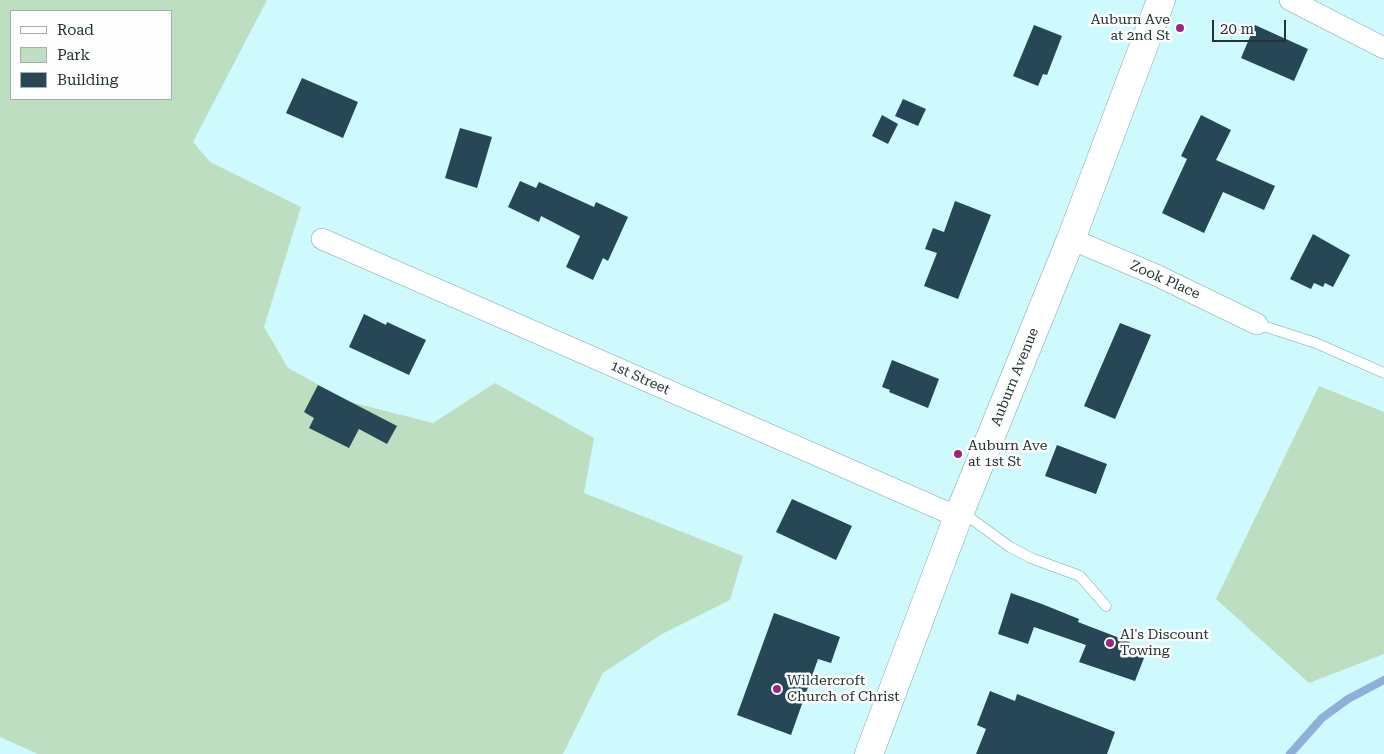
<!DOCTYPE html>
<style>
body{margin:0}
#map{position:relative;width:1384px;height:754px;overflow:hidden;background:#cef9fd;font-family:"Roboto Serif",serif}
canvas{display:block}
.legend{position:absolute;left:10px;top:10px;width:162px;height:90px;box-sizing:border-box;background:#fdfdfd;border:1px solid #a6adad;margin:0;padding:6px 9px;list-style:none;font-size:15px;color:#233435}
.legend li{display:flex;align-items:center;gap:10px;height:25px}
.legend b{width:25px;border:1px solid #a6adad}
.scale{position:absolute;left:1212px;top:20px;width:74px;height:22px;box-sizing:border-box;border:2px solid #233435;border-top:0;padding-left:6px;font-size:15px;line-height:18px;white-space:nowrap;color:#233435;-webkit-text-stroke:4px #fdfdfd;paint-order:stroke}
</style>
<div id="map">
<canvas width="1384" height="754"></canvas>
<ul class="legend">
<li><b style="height:6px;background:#fff"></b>Road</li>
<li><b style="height:14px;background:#bddec1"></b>Park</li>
<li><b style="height:14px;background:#284756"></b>Building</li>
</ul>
<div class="scale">20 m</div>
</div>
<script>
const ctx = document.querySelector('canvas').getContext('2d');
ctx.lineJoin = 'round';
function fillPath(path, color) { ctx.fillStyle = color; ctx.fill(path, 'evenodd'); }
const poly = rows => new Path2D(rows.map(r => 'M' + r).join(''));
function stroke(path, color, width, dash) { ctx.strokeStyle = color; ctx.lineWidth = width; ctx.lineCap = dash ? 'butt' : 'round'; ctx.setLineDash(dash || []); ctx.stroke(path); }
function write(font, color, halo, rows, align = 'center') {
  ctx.font = font + ' "Roboto Serif",serif'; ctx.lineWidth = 5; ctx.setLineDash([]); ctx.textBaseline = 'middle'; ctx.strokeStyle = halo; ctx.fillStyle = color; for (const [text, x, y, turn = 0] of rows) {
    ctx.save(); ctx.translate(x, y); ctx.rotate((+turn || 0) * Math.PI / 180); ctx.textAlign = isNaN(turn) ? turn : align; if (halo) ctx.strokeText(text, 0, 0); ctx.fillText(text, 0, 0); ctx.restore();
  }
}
const green = poly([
 [0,0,267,0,193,142,210,162,301,207,264,327,288,368,350,402,433,423,495,383,594,438,584,493,743,556,730,600,662,634,603,673,563,754,38,754,0,737],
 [11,11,171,11,171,99,11,99],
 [1319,386,1384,412,1384,654,1309,683,1216,599]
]);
const stream = poly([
 [1290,754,1322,718,1348,699,1384,680]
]);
const building = poly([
 [1034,25,1062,36,1047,75,1043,74,1038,86,1013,76],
 [1255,25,1308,49,1294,81,1241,58],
 [302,78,358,102,343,138,286,113],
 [903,99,926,109,918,126,895,116],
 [882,115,898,124,888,144,872,136],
 [1201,115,1231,130,1216,160,1275,186,1264,210,1223,192,1204,233,1162,213,1187,159,1181,156],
 [460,128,492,137,477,188,445,178],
 [520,181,536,188,539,182,594,207,596,202,628,217,608,261,603,258,593,280,566,267,580,236,541,216,539,222,508,207],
 [955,201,991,215,958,299,924,286,937,253,925,249,933,228,944,232],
 [1313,234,1350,255,1333,287,1325,283,1323,287,1314,283,1311,289,1290,279],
 [364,314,386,325,387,322,426,340,409,375,349,347],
 [1120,323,1151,335,1115,419,1084,406],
 [892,360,939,379,928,408,889,392,890,390,882,387],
 [318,385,397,426,387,444,359,429,349,448,309,428,314,418,304,412],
 [1057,445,1107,464,1096,494,1045,476],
 [792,499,852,526,836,560,776,532],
 [1011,593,1042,604,1079,619,1078,622,1130,642,1127,652,1144,658,1135,681,1079,662,1086,645,1034,627,1028,644,998,634],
 [774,613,840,637,831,663,818,659,791,735,737,715],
 [990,691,1015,701,1017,694,1115,732,1107,754,976,754,986,729,977,725]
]);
const lane = poly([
 [1257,324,1316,343,1384,373],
 [962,512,1010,547,1031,558,1080,576,1106,606]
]);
const street = poly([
 [1290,0,1384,48],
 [322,239,958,517],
 [1071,239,1156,275,1257,324]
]);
const secondary = poly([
 [869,754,958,517,1071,239,1161,0]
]);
const markers = [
 [1180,28,5,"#9a2683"],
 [958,454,5,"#9a2683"],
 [1110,643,5,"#9a2683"],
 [777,689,5,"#9a2683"]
];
const poiNames = [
 ["Auburn Ave",1170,20,"right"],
 ["at 2nd St",1170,36,"right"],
 ["Auburn Ave",968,446],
 ["at 1st St",968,462],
 ["Al's Discount",1120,635],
 ["Towing",1120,651],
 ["Wildercroft",787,681],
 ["Church of Christ",787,697]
];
const streetNames = [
 ["Zook Place",1165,280,24],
 ["Auburn Avenue",1015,377,-68],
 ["1st Street",640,378,24]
];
fillPath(green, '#bddec1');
stroke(stream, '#8fafda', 8);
fillPath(building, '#284756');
stroke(lane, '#7da6a9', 11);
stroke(street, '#7da6a9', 22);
stroke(secondary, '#7da6a9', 29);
stroke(lane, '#fff', 10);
stroke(street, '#fff', 21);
stroke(secondary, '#fff', 28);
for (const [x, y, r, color] of markers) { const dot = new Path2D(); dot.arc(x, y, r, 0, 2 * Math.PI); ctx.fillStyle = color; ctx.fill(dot); stroke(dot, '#fdfdfd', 2); }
write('14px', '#233435', '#fdfdfd', poiNames, 'left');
write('14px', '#233435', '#fdfdfd', streetNames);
</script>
